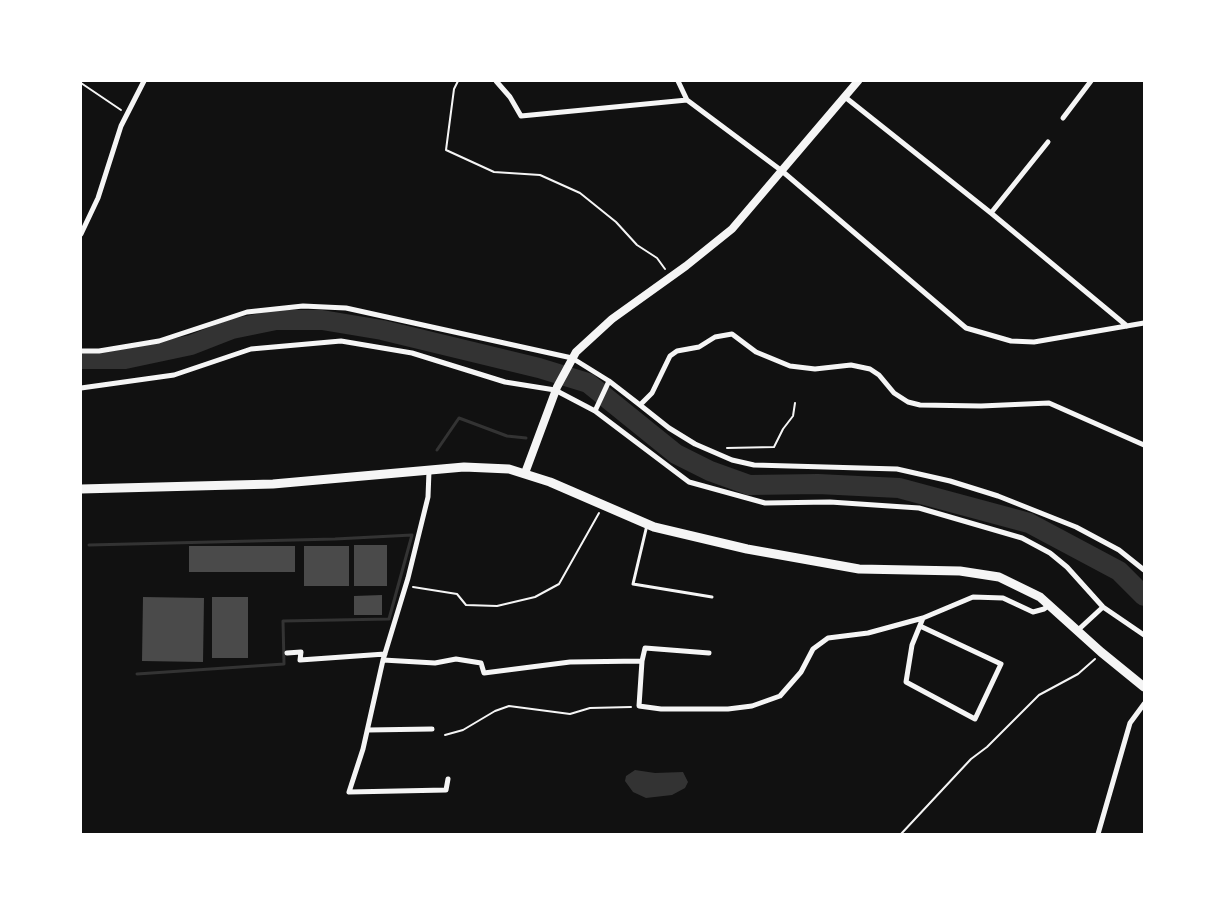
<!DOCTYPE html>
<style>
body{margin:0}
#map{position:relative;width:1225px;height:915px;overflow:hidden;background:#111;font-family:Lato,sans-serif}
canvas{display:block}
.frame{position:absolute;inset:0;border:82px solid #fff;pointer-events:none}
</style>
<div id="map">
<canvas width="1225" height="915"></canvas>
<div class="frame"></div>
</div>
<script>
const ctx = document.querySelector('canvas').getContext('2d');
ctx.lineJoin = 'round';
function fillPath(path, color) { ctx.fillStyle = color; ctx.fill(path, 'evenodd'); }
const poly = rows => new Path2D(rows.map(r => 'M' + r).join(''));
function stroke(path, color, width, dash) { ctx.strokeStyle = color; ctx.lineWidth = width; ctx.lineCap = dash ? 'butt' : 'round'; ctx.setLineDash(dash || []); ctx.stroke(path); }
const water = poly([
 [635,770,655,773,683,772,688,782,685,788,672,795,646,798,633,792,625,781,626,776]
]);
const stream = poly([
 [437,450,459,418,507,436,526,438],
 [89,545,335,539,412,535,389,619,283,621,284,664,137,674]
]);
const river = poly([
 [81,359,125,359,191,345,232,329,276,320,322,320,382,330,539,368,588,383,676,454,710,471,749,485,818,484,899,488,1029,523,1119,571,1144,596]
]);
const building = poly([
 [354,545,387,545,387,586,354,586],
 [189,546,295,546,295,572,189,572],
 [304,546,349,546,349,586,304,586],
 [382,595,382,615,354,615,354,596],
 [143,597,204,598,203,662,142,661],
 [212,597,248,597,248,658,212,658]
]);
const path = poly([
 [458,81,454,89,446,150,494,172,540,175,580,193,616,222,637,245,657,258,665,269],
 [81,83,121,110],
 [727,448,774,447,783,429,793,416,795,403],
 [413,587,457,594,466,605,497,606,535,597,559,584,599,513],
 [445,735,463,730,495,711,509,706,570,714,590,708,631,707],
 [901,834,971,759,987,747,1039,695,1078,674,1095,659]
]);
const service = poly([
 [647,525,633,584,712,597]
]);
const minor = poly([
 [496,81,510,97,521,116,687,100],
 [678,81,687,100,782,171,966,328,1011,341,1034,342,1144,323],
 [845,97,991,213,1127,326],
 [1063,118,1091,81],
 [991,213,1048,142],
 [81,234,98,198,121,126,144,81],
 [81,351,99,351,159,341,247,312,303,306,346,308,572,358,609,381,640,405,652,393,670,356,677,351,699,347,715,337,732,334,756,352,790,366,815,369,851,365,870,369,879,375,894,393,908,402,920,405,981,406,1049,403,1144,445],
 [81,388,174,375,251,349,341,341,412,353,505,382,555,390,595,411,689,482,765,503,830,502,919,508,1022,538,1050,553,1067,567,1103,607],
 [640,405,669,428,695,444,732,460,754,465,897,469,950,481,998,496,1076,527,1119,550,1144,570],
 [595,411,609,381],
 [429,471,428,497,408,578,383,660,363,749,349,792,446,790,448,779],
 [920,626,1001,664,975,719,906,682,912,645,923,618],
 [1078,630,1103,607,1144,635],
 [287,653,301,652,300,660,385,654],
 [383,660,435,663,456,659,481,663,484,673,570,662,642,661,639,706,661,709,728,709,752,706,780,696,801,672,813,649,828,638,868,633,923,618,973,597,1003,598,1033,612,1044,609,1049,605],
 [642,661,645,648,709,653],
 [368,730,432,729],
 [1098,834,1130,723,1144,704]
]);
const tertiary = poly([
 [525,473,557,387,576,352,612,319,686,266,732,229,858,81]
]);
const secondary = poly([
 [81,489,273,484,464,467,509,469,550,482,654,527,747,549,859,569,960,571,999,577,1040,597,1101,652,1144,687]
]);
fillPath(water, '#333');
stroke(stream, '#333', 3);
stroke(river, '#333', 20);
fillPath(building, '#4a4a4a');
stroke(path, '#f5f5f5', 2);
stroke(service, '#f5f5f5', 3);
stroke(minor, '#f5f5f5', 5);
stroke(tertiary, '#f5f5f5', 8);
stroke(secondary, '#f5f5f5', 9);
</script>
